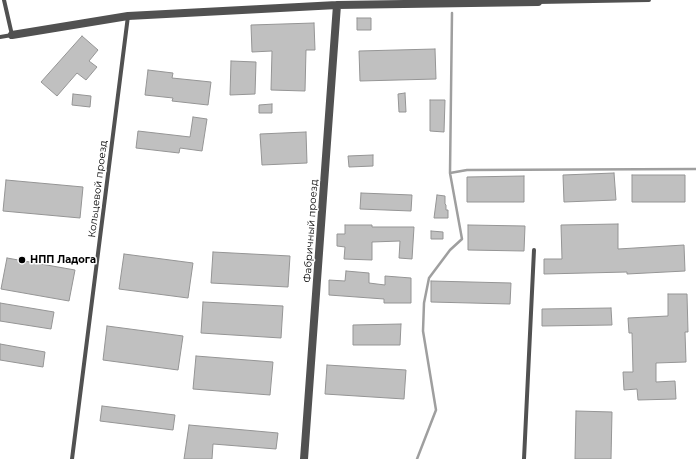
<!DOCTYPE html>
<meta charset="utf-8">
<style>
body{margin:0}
canvas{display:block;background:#fff}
</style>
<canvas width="696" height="459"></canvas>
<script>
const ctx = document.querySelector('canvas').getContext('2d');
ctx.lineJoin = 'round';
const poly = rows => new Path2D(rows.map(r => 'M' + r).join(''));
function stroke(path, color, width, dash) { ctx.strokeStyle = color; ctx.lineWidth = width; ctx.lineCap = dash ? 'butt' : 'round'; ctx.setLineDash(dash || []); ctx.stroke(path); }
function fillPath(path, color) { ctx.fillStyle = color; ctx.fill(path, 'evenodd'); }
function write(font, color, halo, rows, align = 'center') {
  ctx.font = font + ' Montserrat,sans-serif'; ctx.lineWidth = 3; ctx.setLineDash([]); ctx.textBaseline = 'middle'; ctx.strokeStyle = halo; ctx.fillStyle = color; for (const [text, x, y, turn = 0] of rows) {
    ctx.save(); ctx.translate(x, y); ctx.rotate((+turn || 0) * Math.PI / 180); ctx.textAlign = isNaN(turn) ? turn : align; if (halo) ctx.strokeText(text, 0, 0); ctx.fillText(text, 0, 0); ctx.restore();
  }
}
const stream = poly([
 [452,13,450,173,467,170,696,169],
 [417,459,436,410,423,331,424,303,429,278,450,250,462,239,450,173]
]);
const building = poly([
 [357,18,371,18,371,30,357,30,357,18],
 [314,23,315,50,306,50,305,91,271,90,272,51,252,52,251,25,314,23],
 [82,36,98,50,89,61,97,67,86,80,77,73,57,96,41,82,82,36],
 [435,49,436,79,360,81,359,51,435,49],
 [231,61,256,62,255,94,230,95,231,61],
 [148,70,173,73,172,78,211,82,208,105,172,101,173,98,145,95,148,70],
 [405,93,406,112,399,112,398,94,405,93],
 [73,94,91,96,90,107,72,105,73,94],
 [430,100,445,100,444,132,430,131,430,100],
 [272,104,272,113,259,113,259,105,272,104],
 [193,117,207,119,202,151,180,148,179,153,136,148,138,131,190,137,193,117],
 [306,132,307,163,262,165,260,134,306,132],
 [373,155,373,166,349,167,348,156,373,155],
 [614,173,616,200,564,202,563,175,614,173],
 [632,175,685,175,685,202,632,202,632,175],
 [524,176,524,202,467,202,467,177,524,176],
 [6,180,83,187,80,218,3,211,6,180],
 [361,193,412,195,411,211,360,209,361,193],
 [437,195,445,196,445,204,446,205,446,210,448,210,448,218,434,218,437,195],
 [618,224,618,249,684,245,685,271,627,274,627,272,544,274,544,259,562,259,561,225,618,224],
 [345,225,372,225,372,227,414,227,412,259,399,258,400,241,372,242,372,260,344,259,345,247,337,246,337,234,345,234,345,225],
 [468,225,525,226,524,251,468,250,468,225],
 [431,231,443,232,443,239,431,239,431,231],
 [213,252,290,256,288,287,211,283,213,252],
 [124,254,193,263,188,298,119,289,124,254],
 [7,258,75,270,69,301,1,289,7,258],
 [346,271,369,273,369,283,385,285,385,276,411,278,411,303,384,303,384,299,329,295,329,280,345,281,346,271],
 [431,281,511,283,510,304,431,302,431,281],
 [668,294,687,294,688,332,685,332,686,362,656,363,656,382,675,381,676,399,638,400,637,389,624,390,623,372,633,372,632,333,629,333,628,318,668,316,668,294],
 [203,302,283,306,281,338,201,333,203,302],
 [0,303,54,312,51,329,0,321,0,303],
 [611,308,612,325,542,326,542,309,611,308],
 [401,324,400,345,353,345,353,325,401,324],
 [107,326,183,336,178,370,103,360,107,326],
 [0,344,45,352,43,367,0,360,0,344],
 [196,356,273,362,270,395,193,389,196,356],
 [327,365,406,370,404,399,325,394,327,365],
 [102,406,175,415,173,430,100,421,102,406],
 [576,411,612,412,611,459,575,459,576,411],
 [189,425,278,433,276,449,213,444,212,459,184,459,189,425]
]);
const service = poly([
 [538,2,649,0],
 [0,37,12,35,4,0],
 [72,459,128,16],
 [524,459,534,250]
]);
const minor = poly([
 [12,35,128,16,337,5,538,2],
 [304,459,337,5]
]);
const markers = [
 [22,260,4,"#000"]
];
const streetNames = [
 ["Кольцевой проезд",98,189,-83],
 ["Фабричный проезд",311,231,-86]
];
const poiNames = [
 ["НПП Ладога",30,260]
];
stroke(stream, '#9f9f9f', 2.5);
fillPath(building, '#c0c0c0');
stroke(building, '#959595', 1);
stroke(service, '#515151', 4);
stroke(minor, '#515151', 8);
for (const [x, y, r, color] of markers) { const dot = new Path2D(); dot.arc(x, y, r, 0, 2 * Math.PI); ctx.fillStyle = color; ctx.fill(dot); stroke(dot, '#fff', 1.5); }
write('10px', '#000', '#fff', streetNames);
write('bold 10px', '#000', '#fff', poiNames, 'left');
</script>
